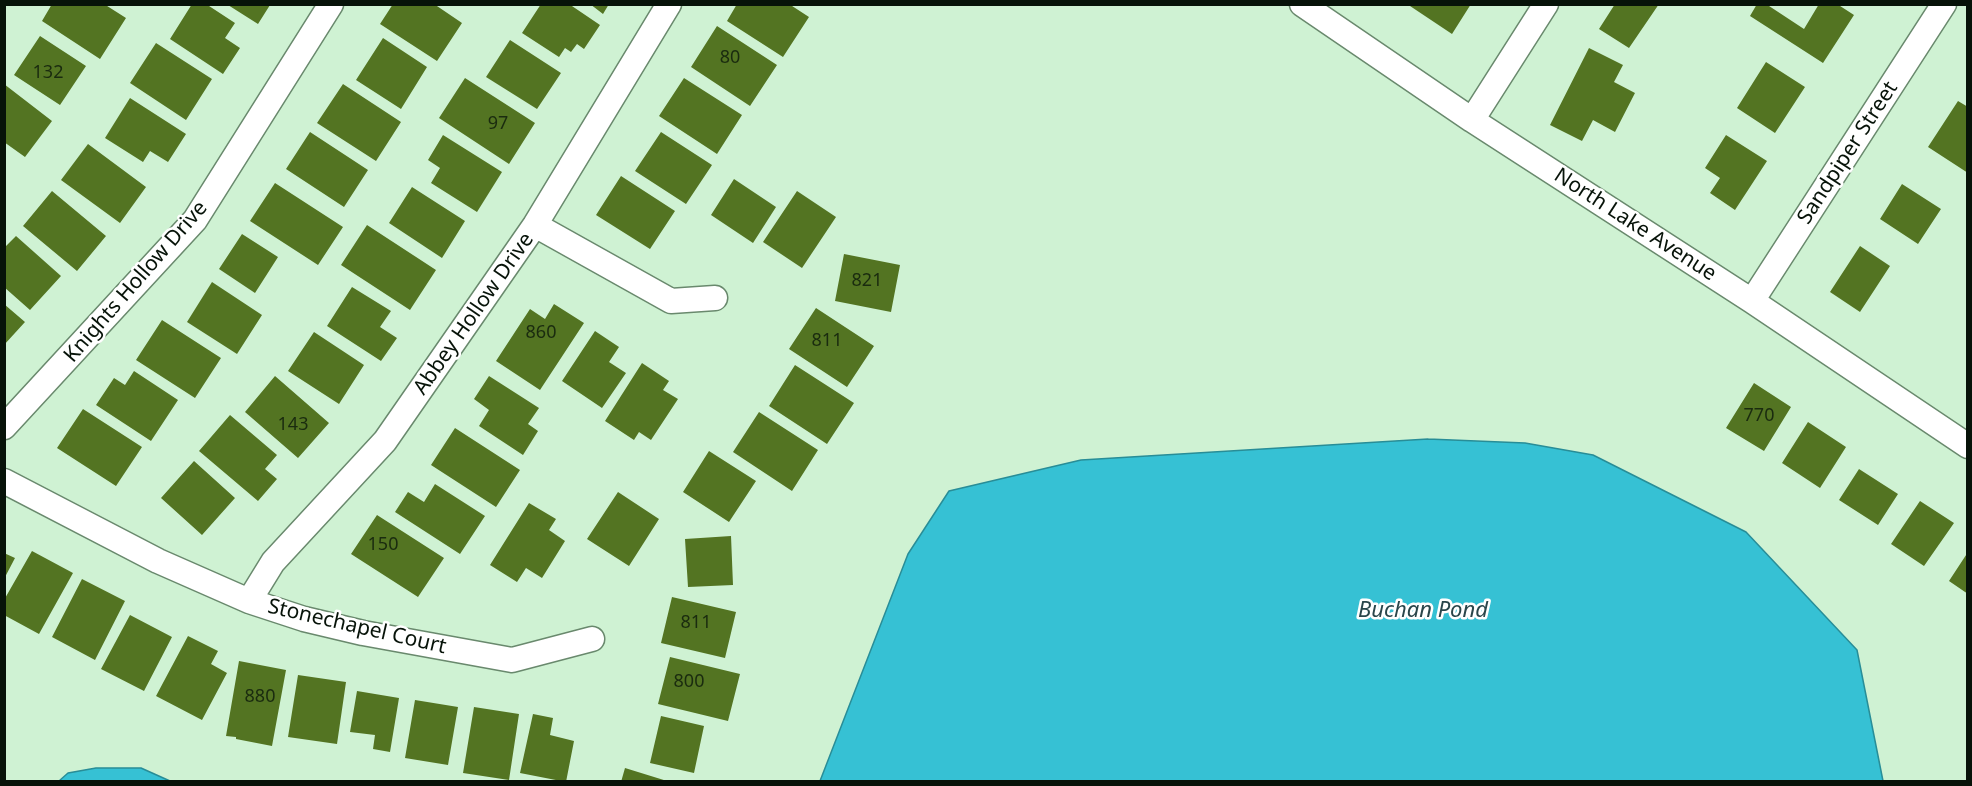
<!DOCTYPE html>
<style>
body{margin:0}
#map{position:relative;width:1972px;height:786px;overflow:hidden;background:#cff2d3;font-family:"Noto Sans",sans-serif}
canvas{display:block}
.frame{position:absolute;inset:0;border:6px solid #071309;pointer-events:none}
</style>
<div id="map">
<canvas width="1972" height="786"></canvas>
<div class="frame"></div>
</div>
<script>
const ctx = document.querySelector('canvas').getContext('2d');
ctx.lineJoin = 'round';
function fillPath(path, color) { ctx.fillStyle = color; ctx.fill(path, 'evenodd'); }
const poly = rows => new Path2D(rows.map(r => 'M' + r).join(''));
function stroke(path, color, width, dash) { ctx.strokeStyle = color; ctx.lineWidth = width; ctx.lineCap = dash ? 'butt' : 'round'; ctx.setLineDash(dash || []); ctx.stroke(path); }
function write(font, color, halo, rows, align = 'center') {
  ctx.font = font + ' "Noto Sans",sans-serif'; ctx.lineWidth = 5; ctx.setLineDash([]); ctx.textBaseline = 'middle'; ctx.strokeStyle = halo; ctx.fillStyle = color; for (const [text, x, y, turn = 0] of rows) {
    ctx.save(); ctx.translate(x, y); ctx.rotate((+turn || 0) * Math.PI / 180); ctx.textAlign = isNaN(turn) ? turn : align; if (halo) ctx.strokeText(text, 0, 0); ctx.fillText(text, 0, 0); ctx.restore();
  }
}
const water = poly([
 [1428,439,1525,443,1593,455,1746,532,1857,650,1883,781,820,781,908,554,949,491,1081,460,1428,439],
 [96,768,141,768,170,781,59,781,68,773,96,768]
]);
const building = poly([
 [52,4,104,4,126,18,100,59,42,21],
 [192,4,206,4,235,23,225,38,240,48,223,74,170,39],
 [393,4,434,4,462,23,437,61,380,24],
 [541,4,569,4,600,25,584,49,577,44,571,52,565,48,559,57,522,33],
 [590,4,609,4,603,14],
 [737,4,789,4,809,17,783,57,727,21],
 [1411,4,1471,4,1452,34,1410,6],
 [1615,4,1659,4,1629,48,1599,29],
 [1757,4,1766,4,1804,29,1819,4,1837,4,1854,15,1823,63,1750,16],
 [228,5,270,5,258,24],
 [717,26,777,65,750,106,691,67],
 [40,36,86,66,60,105,14,75],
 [383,38,427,67,401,109,356,80],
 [510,40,561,73,537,109,486,77],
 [156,43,212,79,186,120,130,83],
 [1589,48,1623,65,1614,82,1635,93,1615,132,1593,120,1582,141,1550,125],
 [1766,62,1805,87,1775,133,1737,108],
 [465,78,535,123,509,164,439,118],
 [684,78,742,115,717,154,659,116],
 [4,84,52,121,25,157,4,142],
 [343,84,401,122,376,161,317,123],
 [130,98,186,134,168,162,150,151,143,162,105,138],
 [1958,101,1968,107,1968,173,1928,147],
 [310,132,368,170,344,207,286,169],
 [661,132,712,165,686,204,635,171],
 [443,135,502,172,477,212,431,183,440,168,428,160],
 [1726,135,1767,161,1735,210,1710,193,1720,178,1705,168],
 [88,144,146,187,120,223,61,180],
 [621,176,675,211,650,249,596,215],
 [734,179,776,207,753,243,711,215],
 [275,183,343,227,318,265,250,221],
 [1902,184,1941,209,1918,244,1880,219],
 [412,187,465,221,442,258,389,223],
 [52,191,106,236,77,271,23,226],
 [797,191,836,217,802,268,763,242],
 [367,225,436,270,410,310,341,265],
 [242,234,278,257,255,293,219,269],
 [16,236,61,276,30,310,4,287,4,248],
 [1860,246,1890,266,1860,312,1830,292],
 [844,254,900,265,891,312,835,301],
 [212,282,262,315,237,354,187,322],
 [352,287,391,311,380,327,397,338,381,361,327,326],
 [4,304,25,322,4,345],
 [554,304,584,323,540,390,496,361,530,309,545,319],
 [816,308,874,346,847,387,789,349],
 [162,320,221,358,195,398,136,360],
 [595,331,619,347,609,362,626,373,602,408,562,381],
 [314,332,364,365,339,404,288,371],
 [642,363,669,381,663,390,678,399,651,440,639,432,634,440,605,421],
 [795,365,854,403,827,444,769,406],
 [134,371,178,400,151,441,96,405,114,378,125,385],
 [275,376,329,423,298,458,245,412],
 [489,376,539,408,528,424,538,431,523,455,479,426,489,410,474,399],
 [1754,383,1791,407,1764,451,1726,428],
 [83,409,142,447,116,486,57,448],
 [759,412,818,450,792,491,733,452],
 [230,415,277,455,265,469,277,479,258,501,199,451],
 [1808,422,1846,447,1820,488,1782,463],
 [455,428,520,470,496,507,431,465],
 [709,451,756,481,729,522,683,492],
 [194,461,235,498,202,535,161,498],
 [1859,469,1898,494,1878,525,1839,500],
 [435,484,485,516,460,554,395,512,408,492,424,502],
 [618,492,659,519,629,566,587,539],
 [1920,501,1954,523,1924,566,1891,544],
 [529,503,556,519,549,530,565,541,542,578,526,568,517,582,490,565],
 [377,515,444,558,418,597,351,554],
 [731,536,733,585,688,587,685,539],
 [32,551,73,573,39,634,4,615,4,600],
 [1968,552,1968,594,1949,581],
 [4,553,15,558,4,579],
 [82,579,125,601,95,660,52,637],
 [672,597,736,612,725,658,661,643],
 [130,615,172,637,144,691,101,669],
 [188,636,218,651,211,664,227,673,202,720,156,696],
 [670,657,740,674,728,721,658,704],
 [239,661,286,670,272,746,236,739,236,737,226,736],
 [298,675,346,682,337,744,288,737],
 [357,691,399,698,390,752,373,749,375,735,350,732],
 [415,700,458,707,448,765,405,758],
 [474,707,519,714,509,780,463,773],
 [533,714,553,718,550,735,574,741,566,782,520,773],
 [661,716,704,726,694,773,650,763],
 [625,768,667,781,667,782,621,782]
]);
const minor = poly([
 [1302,4,1472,120,1752,301,1968,446],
 [1472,120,1546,4],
 [535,225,671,301,715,298],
 [1752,301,1944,4],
 [4,427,195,220,331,4],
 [4,481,158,561,249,601,304,619,363,633,512,660,592,639],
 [249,601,273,562,385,441,535,225,669,4]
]);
const numberNames = [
 ["80",730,58],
 ["132",48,73],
 ["97",498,124],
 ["821",867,281],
 ["860",541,333],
 ["811",827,341],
 ["770",1759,416],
 ["143",293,425],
 ["150",383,545],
 ["811",696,623],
 ["800",689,682],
 ["880",260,697]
];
const streetNames = [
 ["Sandpiper Street",1848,153,-57],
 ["North Lake Avenue",1635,225,33],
 ["Knights Hollow Drive",136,282,-49],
 ["Abbey Hollow Drive",474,314,-55],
 ["Stonechapel Court",357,627,13]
];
const waterNames = [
 ["Buchan Pond",1423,611]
];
fillPath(water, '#36c1d4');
stroke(water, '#288d97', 1.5);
fillPath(building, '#537422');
stroke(minor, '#69896d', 27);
stroke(minor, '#fff', 24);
write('18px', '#1a2b0f', null, numberNames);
write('21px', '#071309', '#fff', streetNames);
write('italic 22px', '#2a464b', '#fff', waterNames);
</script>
